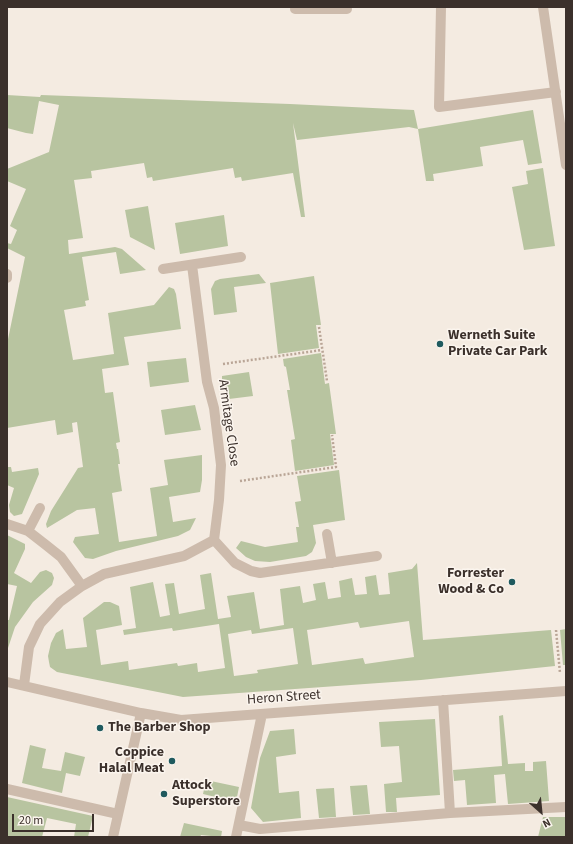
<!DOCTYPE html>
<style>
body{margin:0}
#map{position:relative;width:573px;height:844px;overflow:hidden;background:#f4ebe1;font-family:"Source Sans 3",sans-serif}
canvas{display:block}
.frame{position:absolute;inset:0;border:8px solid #3b302b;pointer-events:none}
.north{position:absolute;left:521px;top:792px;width:40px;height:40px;-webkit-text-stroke:3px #fbf5ee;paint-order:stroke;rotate:153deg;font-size:11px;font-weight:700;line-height:16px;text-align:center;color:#3b302b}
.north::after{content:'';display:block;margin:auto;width:14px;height:18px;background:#3b302b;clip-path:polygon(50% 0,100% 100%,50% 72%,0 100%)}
.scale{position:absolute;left:12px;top:814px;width:82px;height:18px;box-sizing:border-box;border:2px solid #3b302b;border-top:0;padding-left:5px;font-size:12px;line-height:14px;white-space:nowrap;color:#3b302b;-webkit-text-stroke:3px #fbf5ee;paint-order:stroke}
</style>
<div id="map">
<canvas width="573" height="844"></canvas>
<div class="frame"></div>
<div class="north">N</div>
<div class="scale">20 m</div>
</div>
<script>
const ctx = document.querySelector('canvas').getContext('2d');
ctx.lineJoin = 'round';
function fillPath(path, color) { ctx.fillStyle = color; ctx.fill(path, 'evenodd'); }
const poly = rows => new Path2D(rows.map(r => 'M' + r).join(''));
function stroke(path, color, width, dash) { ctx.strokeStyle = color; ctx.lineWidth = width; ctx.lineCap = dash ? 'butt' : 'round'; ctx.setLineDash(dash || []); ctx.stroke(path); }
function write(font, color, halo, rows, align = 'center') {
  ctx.font = font + ' "Source Sans 3",sans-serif'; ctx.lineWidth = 3; ctx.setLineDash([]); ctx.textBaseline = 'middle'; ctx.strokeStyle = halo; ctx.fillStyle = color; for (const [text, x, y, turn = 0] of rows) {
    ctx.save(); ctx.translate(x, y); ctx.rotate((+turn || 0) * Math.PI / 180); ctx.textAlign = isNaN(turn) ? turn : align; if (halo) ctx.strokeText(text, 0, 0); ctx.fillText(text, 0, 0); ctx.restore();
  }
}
const green = poly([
 [7,95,40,97,41,95,290,104,414,110,418,129,533,110,542,163,528,165,523,140,480,147,483,166,433,174,434,181,426,181,418,129,409,127,297,140,293,123,305,217,301,217,293,173,242,181,241,177,235,178,233,168,153,181,152,177,147,178,144,163,91,171,92,178,74,180,83,238,68,240,69,254,115,247,122,249,146,270,120,274,116,252,82,257,89,300,85,301,86,306,64,310,73,360,114,354,108,313,154,305,169,287,174,289,176,294,181,329,124,337,129,365,102,369,105,393,113,392,120,442,116,443,117,449,118,449,120,464,118,464,122,491,112,493,119,542,157,536,150,488,168,485,164,460,202,455,202,480,200,492,169,497,173,522,196,518,190,530,178,536,116,551,93,559,85,558,73,542,75,537,99,534,95,508,77,510,47,528,46,524,51,511,78,468,83,467,77,422,72,423,73,432,57,435,55,420,7,428,7,344,25,257,7,248,7,243,11,244,17,230,10,226,26,189,7,181,7,169,49,152,59,105,39,101,33,134,26,133,7,128],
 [543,168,555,246,524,250,512,187,528,184,526,171],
 [148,206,155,250,130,237,125,210],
 [224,215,228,246,180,254,175,223],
 [259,274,266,283,234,287,237,312,214,315,211,289,215,281,220,279],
 [314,276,321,325,316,325,319,348,278,354,270,283],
 [321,353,325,384,329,383,336,434,330,434,334,465,295,471,291,440,295,439,287,390,290,390,286,367,284,366,283,359],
 [186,358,189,382,150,387,147,362],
 [249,372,253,396,229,399,228,393,222,382,222,376],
 [195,405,201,430,165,435,161,410],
 [7,467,11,467,12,472,38,468,39,474,22,514,14,516,10,512,9,505,14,488,7,485],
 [339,470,345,520,313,525,316,543,312,552,306,556,270,562,255,561,246,557,236,548,241,541,265,547,298,542,296,527,299,527,295,502,301,501,297,476],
 [7,535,25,544,25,549,14,573,31,583,40,572,46,570,52,573,54,578,52,585,33,602,15,627,7,651,7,620,9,620,17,586,7,584],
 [417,563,423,640,551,630,555,666,421,680,183,697,57,672,50,667,49,662,48,656,51,643,56,633,63,629,66,649,87,647,83,618,104,602,110,602,119,606,122,625,96,630,101,665,128,661,129,670,177,663,178,666,197,663,198,672,225,668,219,624,173,631,172,628,124,635,123,630,136,628,130,587,153,582,160,617,170,615,165,584,174,583,179,614,189,612,205,609,200,575,211,573,218,619,231,617,227,596,254,592,260,629,284,625,280,589,300,586,303,603,316,600,313,584,325,582,328,599,341,597,339,581,352,578,355,595,367,594,365,577,376,575,379,595,390,594,388,573,412,569],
 [409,621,414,657,365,664,363,658,312,665,307,630,358,622,360,628],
 [293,628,298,664,257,670,258,673,234,676,228,634,251,630,252,634],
 [566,629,566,665,563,665,560,630],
 [503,715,508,764,525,763,525,771,533,771,533,762,546,761,549,801,508,804,505,774,494,775,496,803,467,805,465,780,454,781,453,770,502,766,499,716],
 [435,719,440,795,396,798,397,812,386,812,384,784,402,782,399,746,381,747,379,722],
 [294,729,296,754,276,757,279,793,299,791,301,818,263,822,251,808,260,758,270,731],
 [30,745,46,749,42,768,61,771,65,752,85,757,80,776,66,773,62,793,22,783],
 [206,780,239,787,236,802,203,794],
 [367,785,370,814,353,815,350,786],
 [334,788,336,817,319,818,316,789],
 [7,797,93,816,88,837,74,837,76,824,47,818,42,837,7,837],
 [543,817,566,817,566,837,538,837],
 [184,823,222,831,221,837,201,835,200,837,180,837]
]);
const path = poly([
 [319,327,327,381],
 [223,364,322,350],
 [240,481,336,467,332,435],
 [556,630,560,673]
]);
const minor = poly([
 [441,7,439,107,556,92],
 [543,7,566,165],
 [295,9,347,9],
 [163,269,241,257],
 [7,274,7,278],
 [7,524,28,531,46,545,61,557,82,586],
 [28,531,40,508],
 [327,534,332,563],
 [214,540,235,563,251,571,260,573,377,556],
 [7,682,141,713,181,720,566,691],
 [24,685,29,647,40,624,60,602,82,586,104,574,184,556,214,540,219,500,221,465,214,408,207,382,192,265],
 [443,700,450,813],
 [7,789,118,814],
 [239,825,260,829,450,813,566,807],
 [113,837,141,713],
 [236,837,262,714]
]);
const markers = [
 [440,344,4,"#1f5a5e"],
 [512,582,4,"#1f5a5e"],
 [100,728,4,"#1f5a5e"],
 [172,761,4,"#1f5a5e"],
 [164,794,4,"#1f5a5e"]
];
const poiNames = [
 ["Werneth Suite",448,336],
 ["Private Car Park",448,352],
 ["Forrester",504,574,"right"],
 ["Wood & Co",504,590,"right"],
 ["The Barber Shop",108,728],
 ["Coppice",164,753,"right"],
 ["Halal Meat",164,769,"right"],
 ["Attock",172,786],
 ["Superstore",172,802]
];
const streetNames = [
 ["Armitage Close",228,423,82],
 ["Heron Street",284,698,-4]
];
fillPath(green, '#b8c4a0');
stroke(path, '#b9a596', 2.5, [2, 2]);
stroke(minor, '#cdbbac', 10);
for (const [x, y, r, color] of markers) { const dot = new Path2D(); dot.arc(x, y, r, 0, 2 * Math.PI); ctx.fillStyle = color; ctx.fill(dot); stroke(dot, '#fbf5ee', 1.5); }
write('bold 14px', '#3b302b', '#fbf5ee', poiNames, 'left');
write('14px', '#3b302b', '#fbf5ee', streetNames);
</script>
